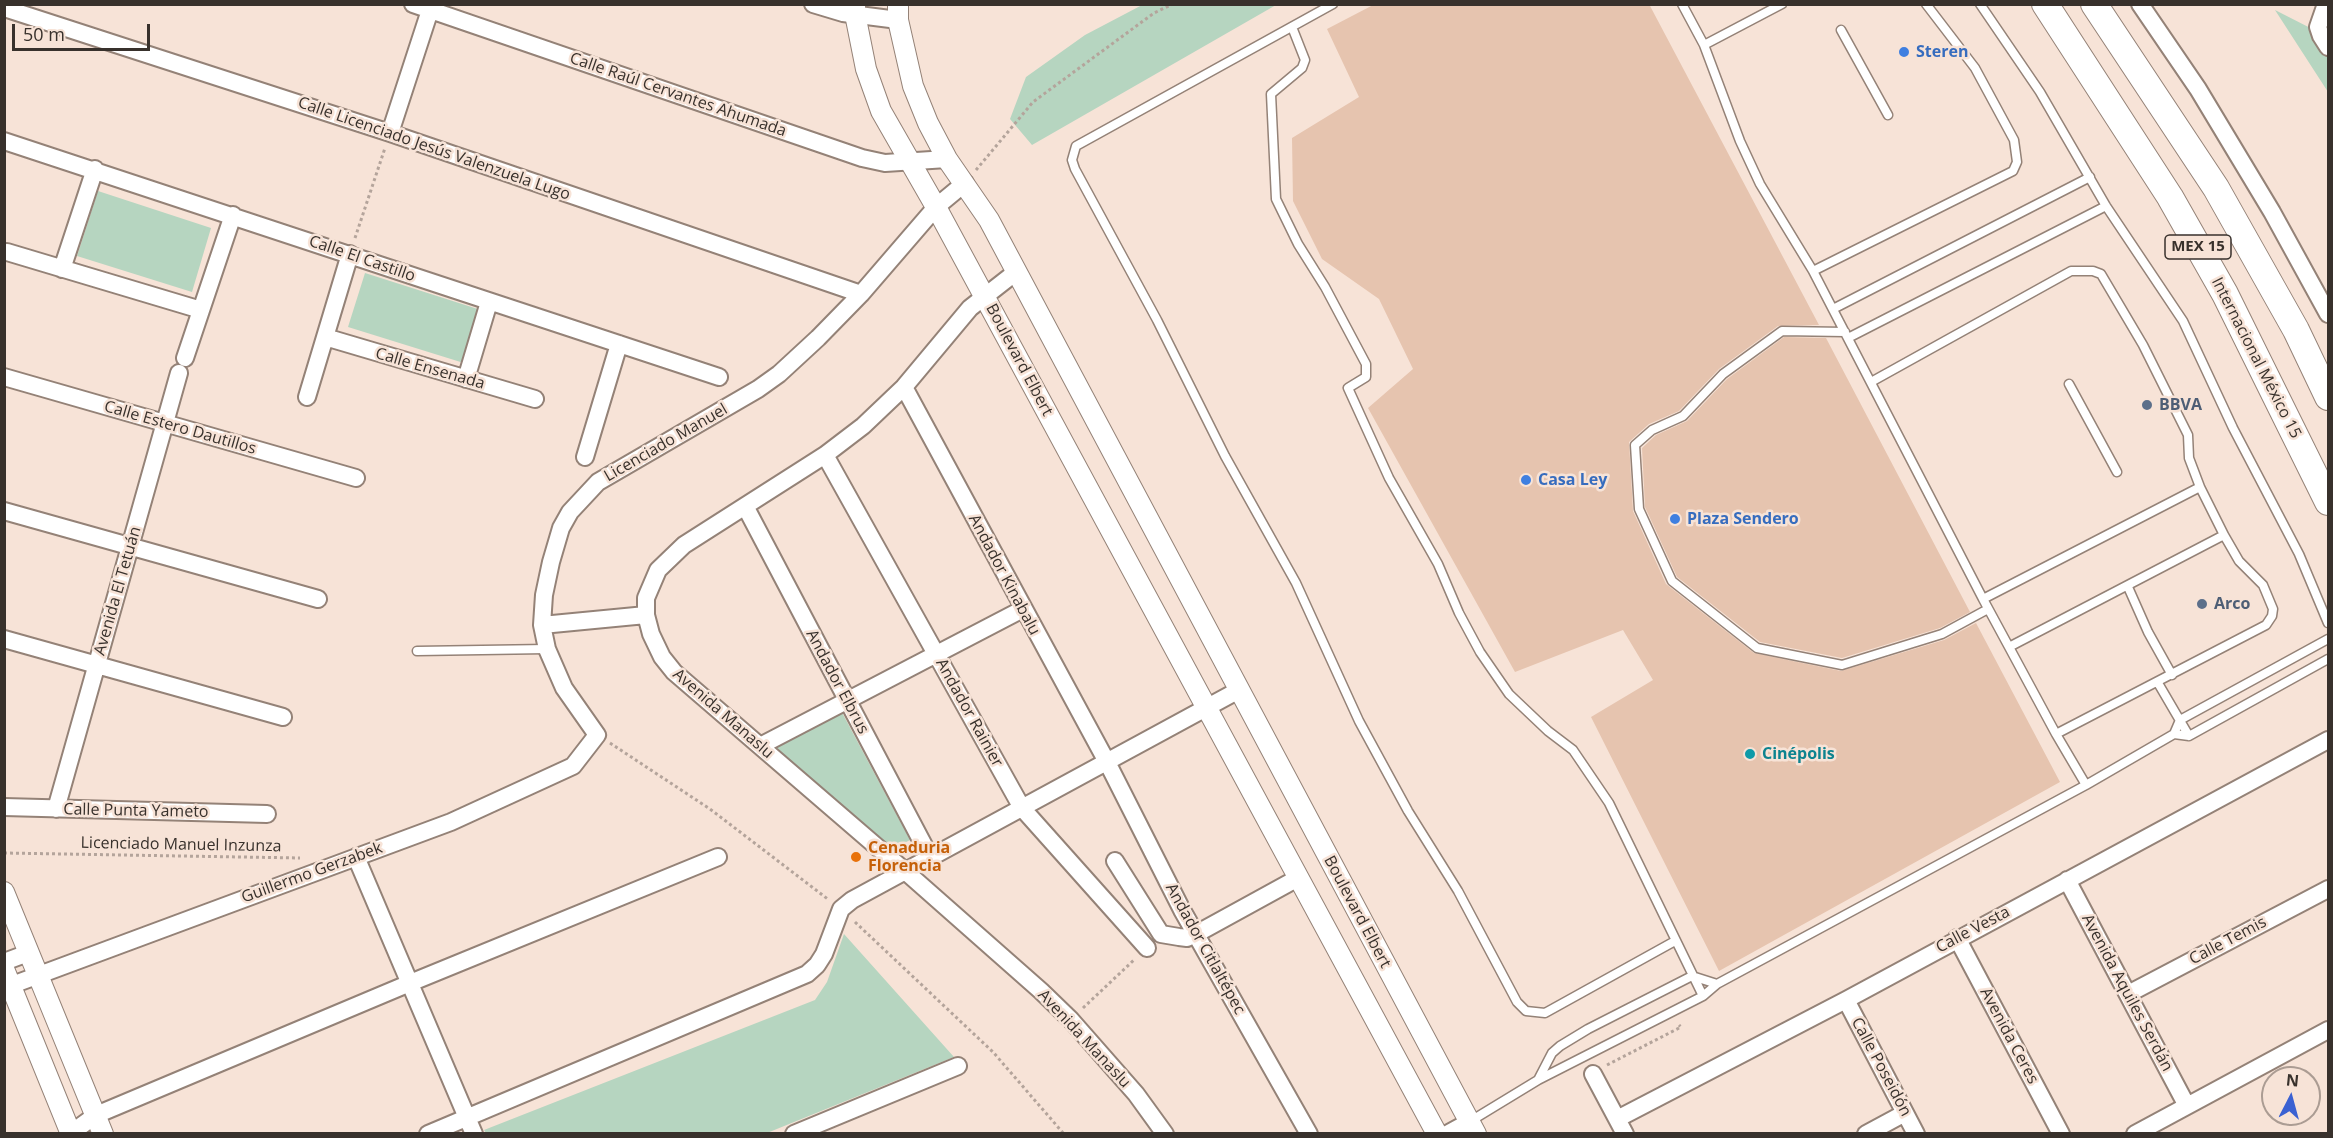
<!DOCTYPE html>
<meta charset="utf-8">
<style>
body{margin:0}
#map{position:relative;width:2333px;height:1138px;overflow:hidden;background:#f7e3d7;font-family:"Open Sans",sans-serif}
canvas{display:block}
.frame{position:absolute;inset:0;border:6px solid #38312c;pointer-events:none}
.north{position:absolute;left:2261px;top:1066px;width:60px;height:60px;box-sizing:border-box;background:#f7e3d7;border:2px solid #ab9c93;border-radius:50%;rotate:6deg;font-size:16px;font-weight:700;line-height:24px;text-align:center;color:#38312c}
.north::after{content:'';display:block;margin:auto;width:21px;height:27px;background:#3b61d2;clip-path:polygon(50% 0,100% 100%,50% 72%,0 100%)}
.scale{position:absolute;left:12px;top:24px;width:138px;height:27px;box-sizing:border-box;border:3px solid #38312c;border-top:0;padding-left:8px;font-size:18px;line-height:21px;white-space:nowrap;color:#38312c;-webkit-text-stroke:4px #f7e3d7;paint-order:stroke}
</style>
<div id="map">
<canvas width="2333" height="1138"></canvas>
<div class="frame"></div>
<div class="north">N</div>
<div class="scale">50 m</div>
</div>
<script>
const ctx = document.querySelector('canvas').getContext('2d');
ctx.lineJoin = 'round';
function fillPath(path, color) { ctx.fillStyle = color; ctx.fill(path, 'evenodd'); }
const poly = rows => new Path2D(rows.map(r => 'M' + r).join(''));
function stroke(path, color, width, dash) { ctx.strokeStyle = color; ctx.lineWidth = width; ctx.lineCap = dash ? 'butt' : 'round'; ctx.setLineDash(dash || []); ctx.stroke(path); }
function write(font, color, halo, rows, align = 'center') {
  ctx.font = font + ' "Open Sans",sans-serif'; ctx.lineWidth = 5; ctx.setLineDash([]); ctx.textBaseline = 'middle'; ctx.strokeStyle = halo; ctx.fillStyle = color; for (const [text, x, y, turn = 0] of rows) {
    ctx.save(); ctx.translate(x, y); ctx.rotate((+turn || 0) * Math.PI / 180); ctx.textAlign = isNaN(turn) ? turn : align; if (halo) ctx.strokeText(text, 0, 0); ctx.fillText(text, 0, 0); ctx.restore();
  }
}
const green = poly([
 [1144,4,1276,5,1032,145,1010,119,1026,77,1085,35],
 [2275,10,2328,37,2328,92],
 [98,191,211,228,192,292,77,256],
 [365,273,484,311,467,364,348,327],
 [838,705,910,840,891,850,768,741],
 [844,934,954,1057,767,1133,486,1133,484,1130,815,1000,827,982]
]);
const building = poly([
 [1375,4,1649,4,1819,325,1778,326,1719,369,1679,411,1649,424,1629,442,1633,511,1666,584,1754,653,1841,671,1944,640,1976,623,2060,782,1719,971,1591,717,1653,680,1623,630,1515,672,1368,408,1413,369,1379,299,1322,259,1293,201,1292,138,1359,97,1327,29],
 [1784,337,1826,338,1970,612,1940,628,1842,658,1760,642,1677,577,1645,507,1642,448,1656,435,1687,421,1727,379]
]);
const path = poly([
 [976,170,1033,102,1154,13,1173,4],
 [355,238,385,148],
 [610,743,710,809,829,900],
 [4,853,300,858],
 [855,922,993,1052,1064,1134],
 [1083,1008,1135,959],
 [1607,1065,1681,1027,1679,1025]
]);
const service = poly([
 [1333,4,1076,146,1072,160,1075,169,1157,320,1225,456,1296,583,1359,721,1408,811,1458,891,1517,1002,1526,1011,1545,1013,1675,941],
 [1682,4,1704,45],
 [1782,4,1704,45,1740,141,1760,184,1813,271,1983,599,2200,487,2189,458,2188,435,2143,345,2101,274,2093,271,2071,271,1871,382],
 [1980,4,2040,92,2106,206,2183,321,2233,428,2299,554,2328,623],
 [1292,27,1305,60,1302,68,1271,94,1276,199,1298,244,1325,287,1366,364,1366,377,1348,388,1389,478,1438,564,1459,613,1480,652,1509,694,1548,731,1573,750,1609,803,1703,996],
 [1841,30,1888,115],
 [1813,271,2013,171,2017,162,2014,140,1975,68,1926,4],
 [1833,309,2090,177],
 [1845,332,1782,331,1723,374,1683,416,1652,430,1635,445,1639,509,1672,581,1757,648,1842,665,1942,634,1988,609],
 [1848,338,2106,206],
 [2069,384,2117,472],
 [2200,487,2224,535],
 [2128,587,2148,632,2172,675],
 [1983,599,2009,647],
 [417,651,547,649],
 [2158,683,2189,736],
 [2056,734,2266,625,2272,616,2273,609,2263,585,2239,561,2224,535,2009,647,2056,734,2086,785],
 [2174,734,2189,736,2328,659],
 [1538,1080,1552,1053,1560,1046,1588,1029,1692,976,1717,984],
 [1469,1122,1538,1080,1703,996,1717,984,2086,785,2174,734,2180,720,2328,639]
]);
const minor = poly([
 [413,4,862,158,885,163,947,159],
 [813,4,843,13,898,20],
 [2140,4,2198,89,2272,212,2328,314],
 [2326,4,2318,27,2321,36,2328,47],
 [4,8,390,133,861,294],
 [390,133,432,4],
 [4,141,719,377],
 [7,252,201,310],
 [62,269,95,169],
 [1016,272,970,308,904,387,863,426,825,455,684,545,658,570,646,598,646,615,651,634,662,657,674,672,905,871,1041,991,1071,1020,1136,1094,1165,1134],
 [325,337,535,399],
 [185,358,233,215],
 [4,377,356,478],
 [466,379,489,302],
 [904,387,1107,762,1182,910,1309,1134],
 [307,397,350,254],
 [825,455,1022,808,1147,948],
 [585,457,619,344],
 [745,506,930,857],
 [4,511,318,599],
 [542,625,646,615],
 [4,639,283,717],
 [760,746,1023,609],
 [4,807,267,814],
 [56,809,179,373],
 [356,857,474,1134],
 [1115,861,1161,934,1179,937,1187,938,1196,934,1298,878],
 [2067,880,2187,1106],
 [1957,938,2061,1134],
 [4,962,28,953],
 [4,988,451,822,573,766,597,735,564,688,547,649,542,625,544,595,551,562,561,528,570,512,598,482,758,389,779,374,818,338,861,294,936,207,965,183],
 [2128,994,2328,889],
 [1846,1000,1916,1134],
 [1593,1074,1625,1134],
 [1617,1119,1846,1000,2328,740],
 [70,1134,96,1115,410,983,718,857],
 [428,1134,807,974,817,965,824,954,841,909,852,900,1239,690],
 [794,1134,958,1066],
 [1447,1134,1469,1122],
 [1866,1134,1905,1113],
 [2135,1134,2328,1030]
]);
const tertiary = poly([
 [855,4,855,14,866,69,881,111,936,207,1437,1134],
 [898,4,898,20,913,86,928,123,947,159,989,220,1476,1134],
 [4,892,103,1134],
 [4,969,71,1134]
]);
const primary = poly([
 [2045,4,2170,197,2225,294,2328,502],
 [2094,4,2216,188,2296,330,2328,397]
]);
const markers = [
 [1904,52,6,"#3f7fe0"],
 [2147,405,6,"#5c6f8a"],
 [1526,480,6,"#3f7fe0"],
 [1675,519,6,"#3f7fe0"],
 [2202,604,6,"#5c6f8a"],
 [1750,754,6,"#0f9aa8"],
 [856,857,6,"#e8710a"]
];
const shields = [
 [2198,247,66]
];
const shieldNames = [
 ["MEX 15",2198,247]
];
const shopNames = [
 ["Steren",1916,52],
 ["Casa Ley",1538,480],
 ["Plaza Sendero",1687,519]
];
const streetNames = [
 ["Calle Raúl Cervantes Ahumada",678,95,19],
 ["Calle Licenciado Jesús Valenzuela Lugo",434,149,19],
 ["Calle El Castillo",362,259,19],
 ["Internacional México 15",2256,358,63],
 ["Boulevard Elbert",1019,360,62],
 ["Calle Ensenada",430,369,16],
 ["Calle Estero Dautillos",180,428,16],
 ["Licenciado Manuel",666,443,-30],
 ["Andador Kinabalu",1004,575,62],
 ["Avenida El Tetuán",118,591,-74],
 ["Andador Elbrus",837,682,62],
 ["Andador Rainier",969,713,61],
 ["Avenida Manaslu",723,714,41],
 ["Calle Punta Yameto",136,811,1],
 ["Licenciado Manuel Inzunza",181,845,1],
 ["Guillermo Gerzabek",312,873,-20],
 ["Boulevard Elbert",1357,912,62],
 ["Calle Vesta",1973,930,-28],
 ["Calle Temis",2228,941,-28],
 ["Andador Citlaltépec",1205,949,61],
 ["Avenida Aquiles Serdán",2127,993,62],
 ["Avenida Ceres",2009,1036,62],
 ["Avenida Manaslu",1084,1039,47],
 ["Calle Poseidón",1881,1067,62]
];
const serviceNames = [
 ["BBVA",2159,405],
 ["Arco",2214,604]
];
const cultureNames = [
 ["Cinépolis",1762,754]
];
const foodNames = [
 ["Cenaduria",868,848],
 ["Florencia",868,866]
];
fillPath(green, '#b6d5c0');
fillPath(building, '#e6c4af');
stroke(service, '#948277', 11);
stroke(minor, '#948277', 20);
stroke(tertiary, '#948277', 22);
stroke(primary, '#948277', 28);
stroke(path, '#b4a49b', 3, [3, 3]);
stroke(service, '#fff', 8);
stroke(minor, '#fff', 16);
stroke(tertiary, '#fff', 20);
stroke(primary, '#fff', 26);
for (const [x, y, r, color] of markers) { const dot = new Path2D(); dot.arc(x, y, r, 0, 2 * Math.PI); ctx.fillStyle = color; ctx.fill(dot); stroke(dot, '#f7e3d7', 2); }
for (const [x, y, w] of shields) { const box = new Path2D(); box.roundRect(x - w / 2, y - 12, w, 24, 4.5); ctx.fillStyle = '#f7e3d7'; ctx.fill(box); stroke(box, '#38312c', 1.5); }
write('bold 15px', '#38312c', null, shieldNames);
write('bold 16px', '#366cbe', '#f7e3d7', shopNames, 'left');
write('16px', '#38312c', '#f7e3d7', streetNames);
write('bold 16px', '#4e5e75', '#f7e3d7', serviceNames, 'left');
write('bold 16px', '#0d838f', '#f7e3d7', cultureNames, 'left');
write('bold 16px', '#c56008', '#f7e3d7', foodNames, 'left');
</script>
